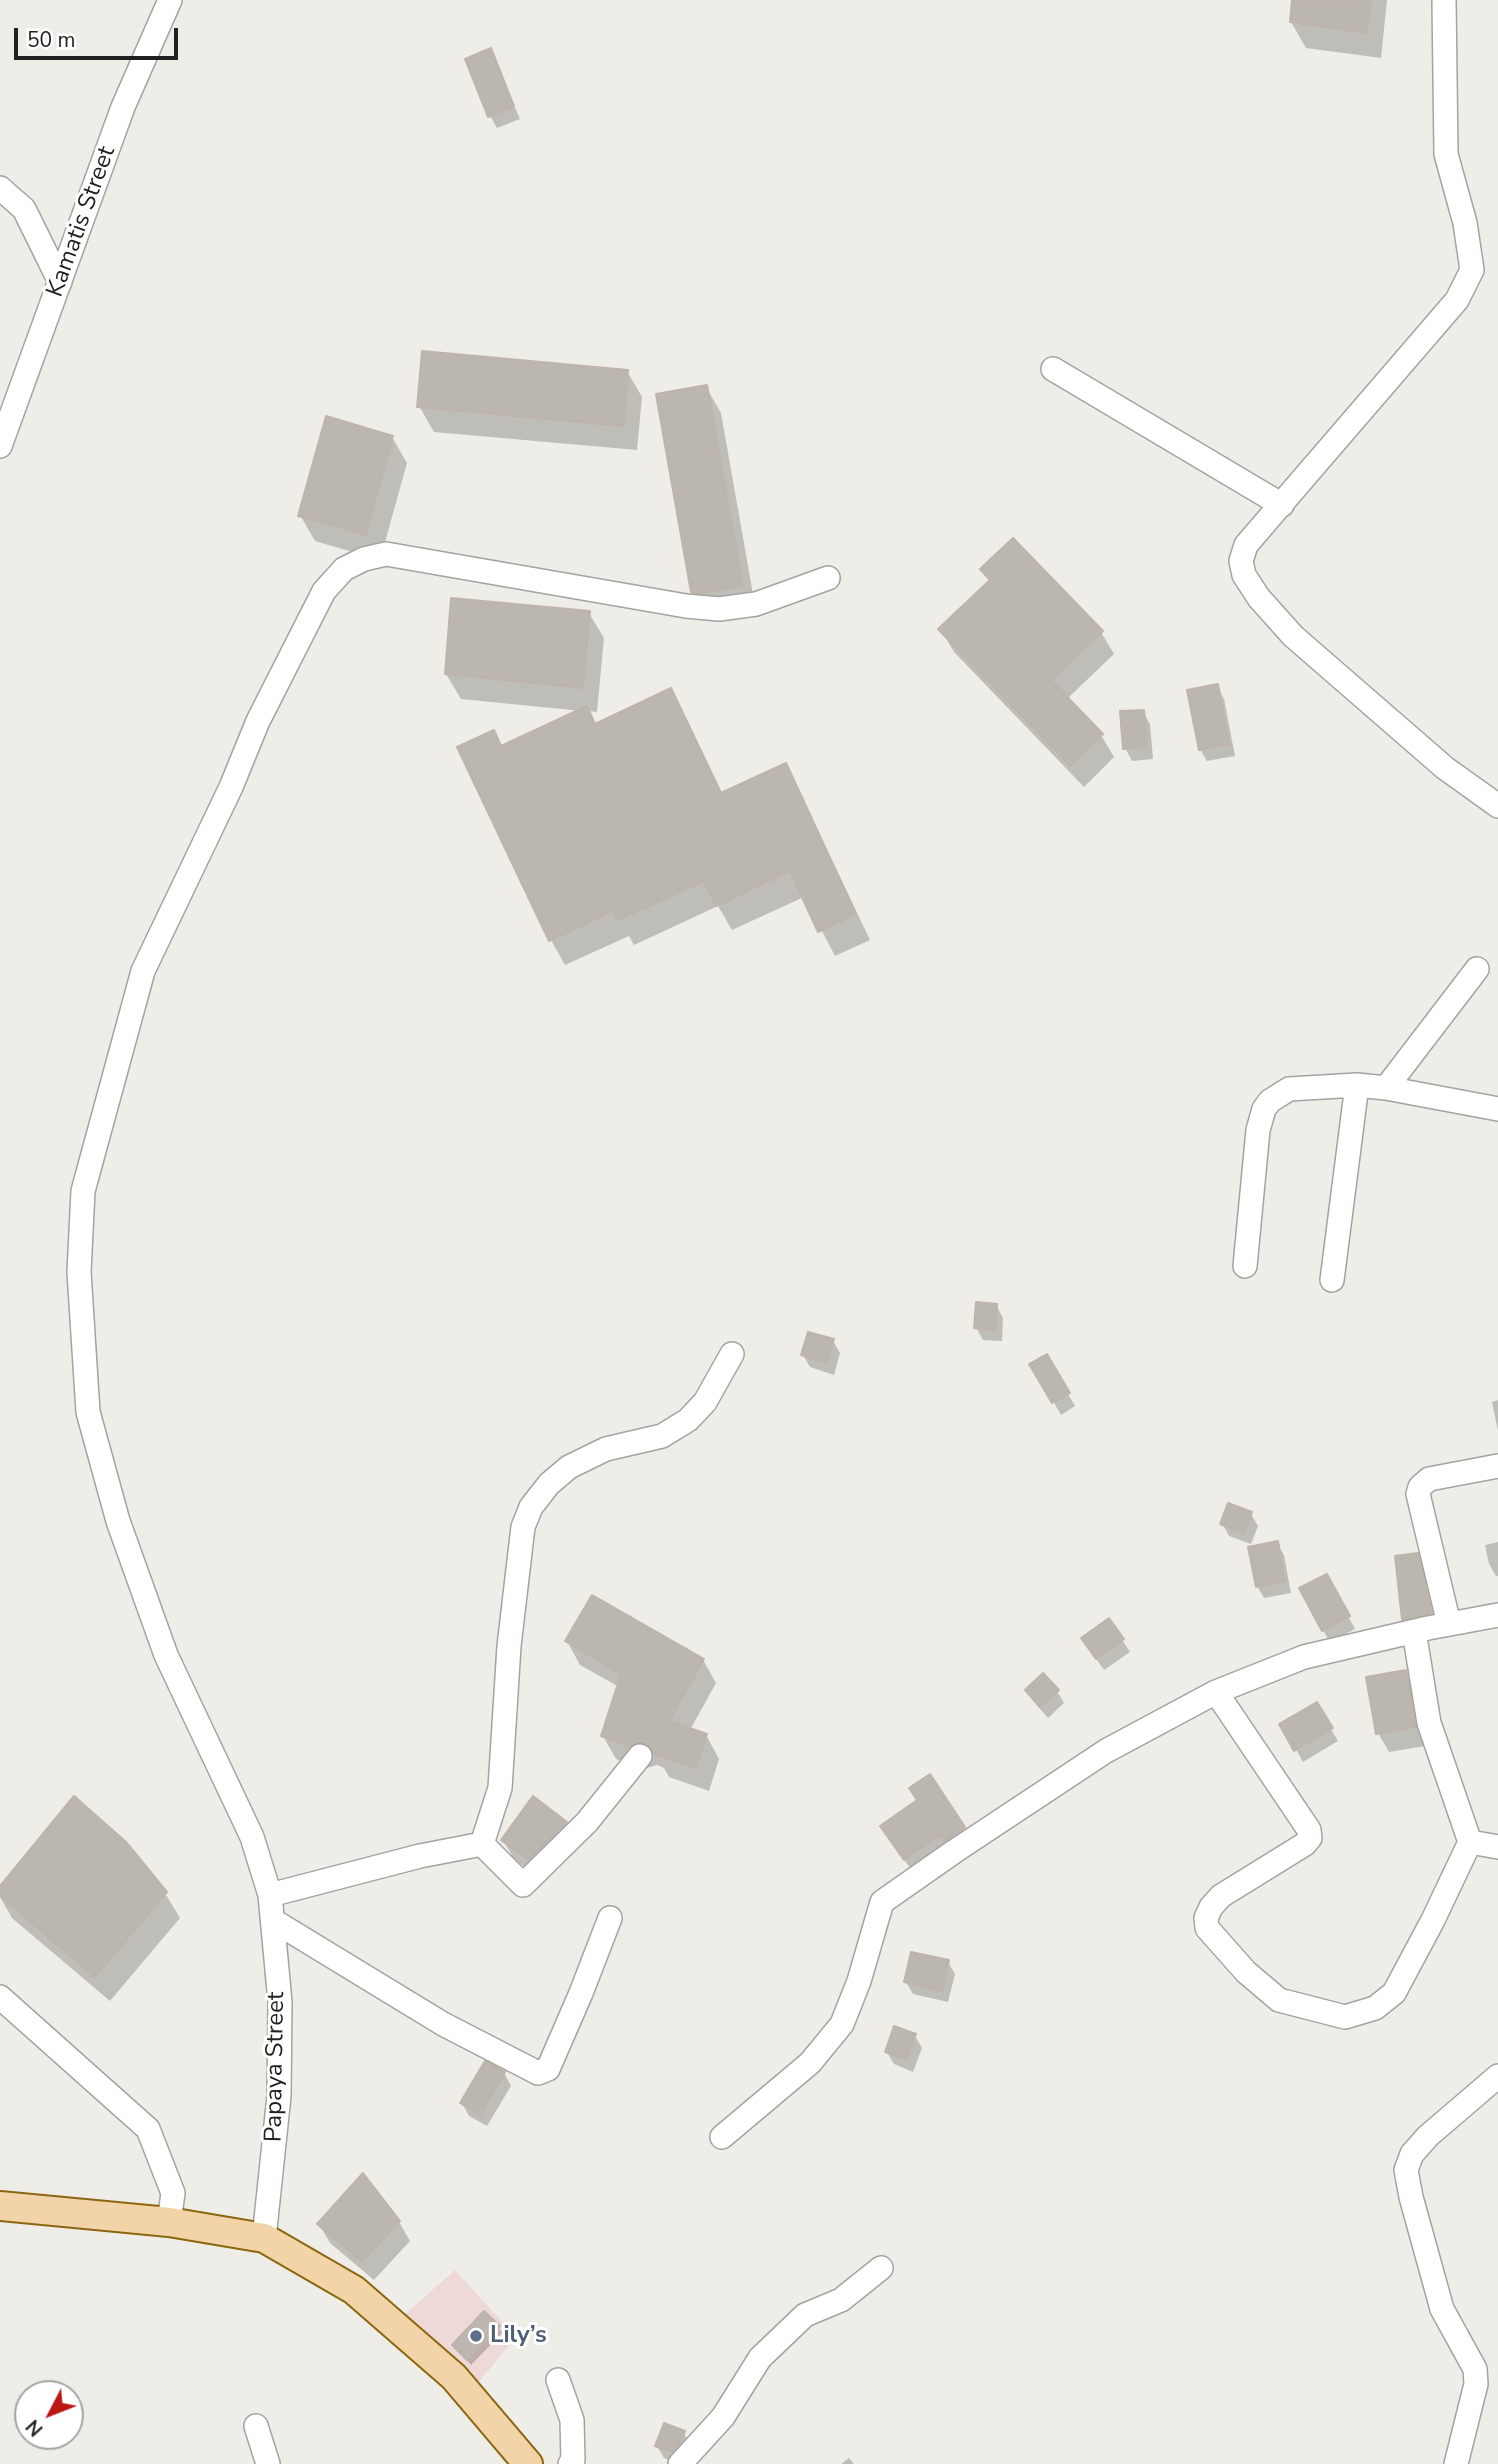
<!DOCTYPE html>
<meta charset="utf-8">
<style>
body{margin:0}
#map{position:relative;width:1498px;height:2464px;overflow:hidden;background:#efede7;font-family:"Nunito Sans",sans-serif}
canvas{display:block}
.north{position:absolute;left:14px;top:2380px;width:70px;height:70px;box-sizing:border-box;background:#fff;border:2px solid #a5a5a5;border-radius:50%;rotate:228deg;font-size:19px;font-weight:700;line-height:28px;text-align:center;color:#1f1f1f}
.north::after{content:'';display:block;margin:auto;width:24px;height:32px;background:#bb1814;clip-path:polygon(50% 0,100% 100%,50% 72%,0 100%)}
.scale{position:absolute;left:14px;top:28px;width:164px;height:32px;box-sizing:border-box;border:4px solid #1f1f1f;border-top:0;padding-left:9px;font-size:21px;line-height:24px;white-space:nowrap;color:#1f1f1f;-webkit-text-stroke:5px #fff;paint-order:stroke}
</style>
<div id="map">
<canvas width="1498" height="2464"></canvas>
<div class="north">N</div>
<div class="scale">50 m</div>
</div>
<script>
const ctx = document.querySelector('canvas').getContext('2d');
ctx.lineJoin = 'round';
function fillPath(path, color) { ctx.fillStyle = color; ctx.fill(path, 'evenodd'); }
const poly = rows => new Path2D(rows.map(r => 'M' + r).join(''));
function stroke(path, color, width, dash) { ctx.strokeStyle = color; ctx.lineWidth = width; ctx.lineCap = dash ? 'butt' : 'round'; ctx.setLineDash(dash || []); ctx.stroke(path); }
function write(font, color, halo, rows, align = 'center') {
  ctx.font = font + ' "Nunito Sans",sans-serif'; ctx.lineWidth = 6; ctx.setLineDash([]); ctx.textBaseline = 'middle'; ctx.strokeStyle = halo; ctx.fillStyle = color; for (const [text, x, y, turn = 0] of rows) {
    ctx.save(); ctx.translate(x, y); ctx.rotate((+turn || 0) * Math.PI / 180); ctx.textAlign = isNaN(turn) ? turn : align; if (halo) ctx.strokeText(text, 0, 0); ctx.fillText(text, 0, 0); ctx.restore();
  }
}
const commercial = poly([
 [455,2270,516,2337,479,2382,404,2315]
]);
const shadow = poly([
 [1294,0,1387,0,1381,58,1306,48,1291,22],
 [490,50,520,119,497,128,490,116],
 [627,371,642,397,637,450,434,432,419,406],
 [706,387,721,413,756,611,707,617,692,592],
 [392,437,407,463,380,560,315,541,300,515],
 [983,570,1101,632,1114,654,1067,699,1101,735,1114,757,1084,787,954,652,941,630,990,582],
 [589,613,604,638,597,712,588,711,596,725,670,691,685,716,722,794,785,765,799,791,870,940,835,956,804,897,732,930,718,906,634,945,629,936,565,965,551,940,459,748,493,732,502,748,582,711,461,699,446,674],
 [1217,686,1224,699,1235,756,1207,761,1200,749],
 [1143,712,1150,724,1153,759,1132,761,1125,748],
 [996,1305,1003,1318,1002,1341,983,1340,976,1327],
 [833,1341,840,1353,834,1375,810,1367,803,1355],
 [1046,1356,1075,1406,1061,1415,1032,1365],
 [1498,1400,1498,1431,1492,1402],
 [1251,1514,1258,1526,1251,1544,1229,1536,1222,1523],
 [1498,1542,1498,1576,1496,1576,1489,1564,1485,1545],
 [1277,1543,1284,1555,1291,1593,1264,1598,1257,1586],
 [1417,1555,1424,1567,1436,1626,1411,1631,1404,1619],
 [1333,1588,1355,1629,1330,1642,1323,1630],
 [1109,1620,1130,1652,1104,1670,1090,1650],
 [567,1641,703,1660,716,1683,690,1730,706,1735,719,1759,709,1791,669,1777,664,1768,657,1765,644,1769,616,1759,603,1736,619,1687,580,1665],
 [1405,1672,1416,1691,1425,1746,1389,1752,1378,1733],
 [1027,1690,1057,1691,1064,1703,1048,1718,1034,1702],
 [1316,1704,1338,1741,1303,1762,1282,1724],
 [929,1776,971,1840,912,1871,882,1827,918,1801],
 [566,1823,577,1842,540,1878,514,1859,503,1840],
 [0,1889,165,1893,180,1918,110,2001,12,1918,0,1897],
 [948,1962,955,1974,948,2002,913,1994,906,1982],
 [915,2036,922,2048,913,2072,894,2064,887,2052],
 [504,2073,511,2086,487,2126,469,2116,462,2103],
 [399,2222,410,2241,374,2280,330,2243,319,2224],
 [498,2327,502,2333,471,2365,454,2345],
 [683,2432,690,2445,679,2464,664,2458,657,2446],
 [849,2458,854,2464,841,2464]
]);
const building = poly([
 [1292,0,1371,0,1367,33,1290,22,1292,0],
 [491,48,514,106,488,117,465,59,491,48],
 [422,351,628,370,624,426,417,407,422,351],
 [707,385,743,586,700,593,691,592,656,394,707,385],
 [326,416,393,436,366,535,298,516,326,416],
 [1013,538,1103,631,1051,680,1103,734,1070,766,938,629,990,580,980,569,1013,538],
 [451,598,590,611,583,688,445,674,451,598],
 [1218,684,1229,744,1199,750,1187,690,1218,684],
 [671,688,721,793,786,763,856,914,818,932,790,871,716,906,704,881,618,920,613,911,549,941,457,747,494,730,501,746,587,706,595,724,671,688],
 [1144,710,1147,747,1123,749,1120,711,1144,710],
 [976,1302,997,1304,996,1330,974,1328,976,1302],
 [808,1332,834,1339,827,1363,801,1355,808,1332],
 [1047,1354,1070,1393,1052,1403,1029,1364,1047,1354],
 [1228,1503,1252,1512,1244,1533,1220,1524,1228,1503],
 [1278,1541,1285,1581,1256,1587,1248,1547,1278,1541],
 [1418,1553,1431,1613,1402,1620,1395,1556,1418,1553],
 [1327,1574,1350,1616,1322,1631,1299,1588,1327,1574],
 [592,1595,704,1659,669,1721,707,1734,696,1768,653,1754,649,1746,643,1742,630,1746,601,1736,621,1674,565,1641,592,1595],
 [1109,1618,1124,1639,1096,1659,1081,1638,1109,1618],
 [1406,1670,1416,1727,1376,1734,1366,1677,1406,1670],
 [1043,1673,1059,1690,1040,1707,1025,1690,1043,1673],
 [1317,1702,1333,1728,1294,1751,1279,1724,1317,1702],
 [930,1774,965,1827,944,1841,940,1835,904,1860,880,1826,917,1800,909,1788,930,1774],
 [74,1796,126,1842,167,1892,95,1977,0,1896,0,1886,74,1796],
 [533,1796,567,1822,528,1860,501,1840,533,1796],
 [911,1952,949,1960,942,1991,904,1982,911,1952],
 [894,2026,916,2034,907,2060,885,2052,894,2026],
 [485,2061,505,2072,480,2115,460,2103,485,2061],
 [363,2173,400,2221,362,2262,317,2224,363,2173],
 [484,2311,500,2326,467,2360,452,2345,484,2311],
 [664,2423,685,2431,680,2443,672,2452,655,2446,664,2423]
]);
const minor = poly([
 [1444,0,1446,154,1465,223,1472,270,1457,300,1246,545,1241,561,1244,575,1259,598,1293,636,1445,768,1498,806],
 [0,188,24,209,60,282],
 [1053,369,1282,505],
 [0,446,123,107,170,0],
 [1386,1088,1477,969],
 [1245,1266,1258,1130,1264,1109,1270,1101,1289,1089,1357,1085],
 [1332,1280,1357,1085,1386,1088,1498,1109],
 [1449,1624,1418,1494,1420,1487,1429,1479,1498,1466],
 [1414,1631,1429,1723,1470,1842],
 [1216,1692,1309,1830,1310,1838,1305,1844,1221,1896,1211,1907,1206,1918,1207,1928,1246,1972,1279,2000,1345,2017,1375,2008,1394,1993,1433,1920,1470,1842,1498,1847],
 [482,1844,500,1788,509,1646,523,1527,531,1507,549,1484,569,1467,606,1449,662,1436,688,1420,705,1402,732,1354],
 [482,1844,523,1885,587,1822,640,1756],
 [270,1895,420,1856,482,1844],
 [274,1921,443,2024,538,2073,548,2069,581,1993,610,1918],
 [0,1997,148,2129,173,2193,169,2222],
 [722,2137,810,2063,842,2024,859,1981,882,1902,955,1851,1106,1751,1216,1692,1304,1657,1428,1628,1498,1615],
 [264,2238,279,2096,280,2002,270,1895,252,1837,166,1655,118,1521,88,1412,79,1272,83,1191,143,971,231,787,258,721,324,591,344,569,364,559,386,554,686,606,719,609,756,604,828,578],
 [558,2380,572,2420,573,2460,570,2464],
 [256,2426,268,2464],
 [680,2464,723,2417,760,2358,805,2315,841,2300,881,2268],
 [1456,2464,1476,2384,1475,2369,1442,2309,1411,2197,1406,2170,1412,2154,1428,2136,1498,2076]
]);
const major = poly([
 [0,2206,169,2222,264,2238,354,2290,454,2377,528,2464]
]);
const markers = [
 [476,2336,7,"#5c6f8a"]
];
const streetNames = [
 ["Kamatis Street",82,222,-70],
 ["Papaya Street",276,2067,-89]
];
const serviceNames = [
 ["Lily’s",490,2336]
];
fillPath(commercial, '#eed9d8');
fillPath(shadow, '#0003');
fillPath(building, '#bcb6b0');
stroke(building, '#bfb4aa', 2);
stroke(minor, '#a3a3a3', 26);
stroke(major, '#8c660f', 32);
stroke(minor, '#fff', 23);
stroke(major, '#f3d4a8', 28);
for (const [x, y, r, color] of markers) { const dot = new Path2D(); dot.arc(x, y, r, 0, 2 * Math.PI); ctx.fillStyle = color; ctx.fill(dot); stroke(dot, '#fff', 2.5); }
write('24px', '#1f1f1f', '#fff', streetNames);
write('bold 24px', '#4e5e75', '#fff', serviceNames, 'left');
</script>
